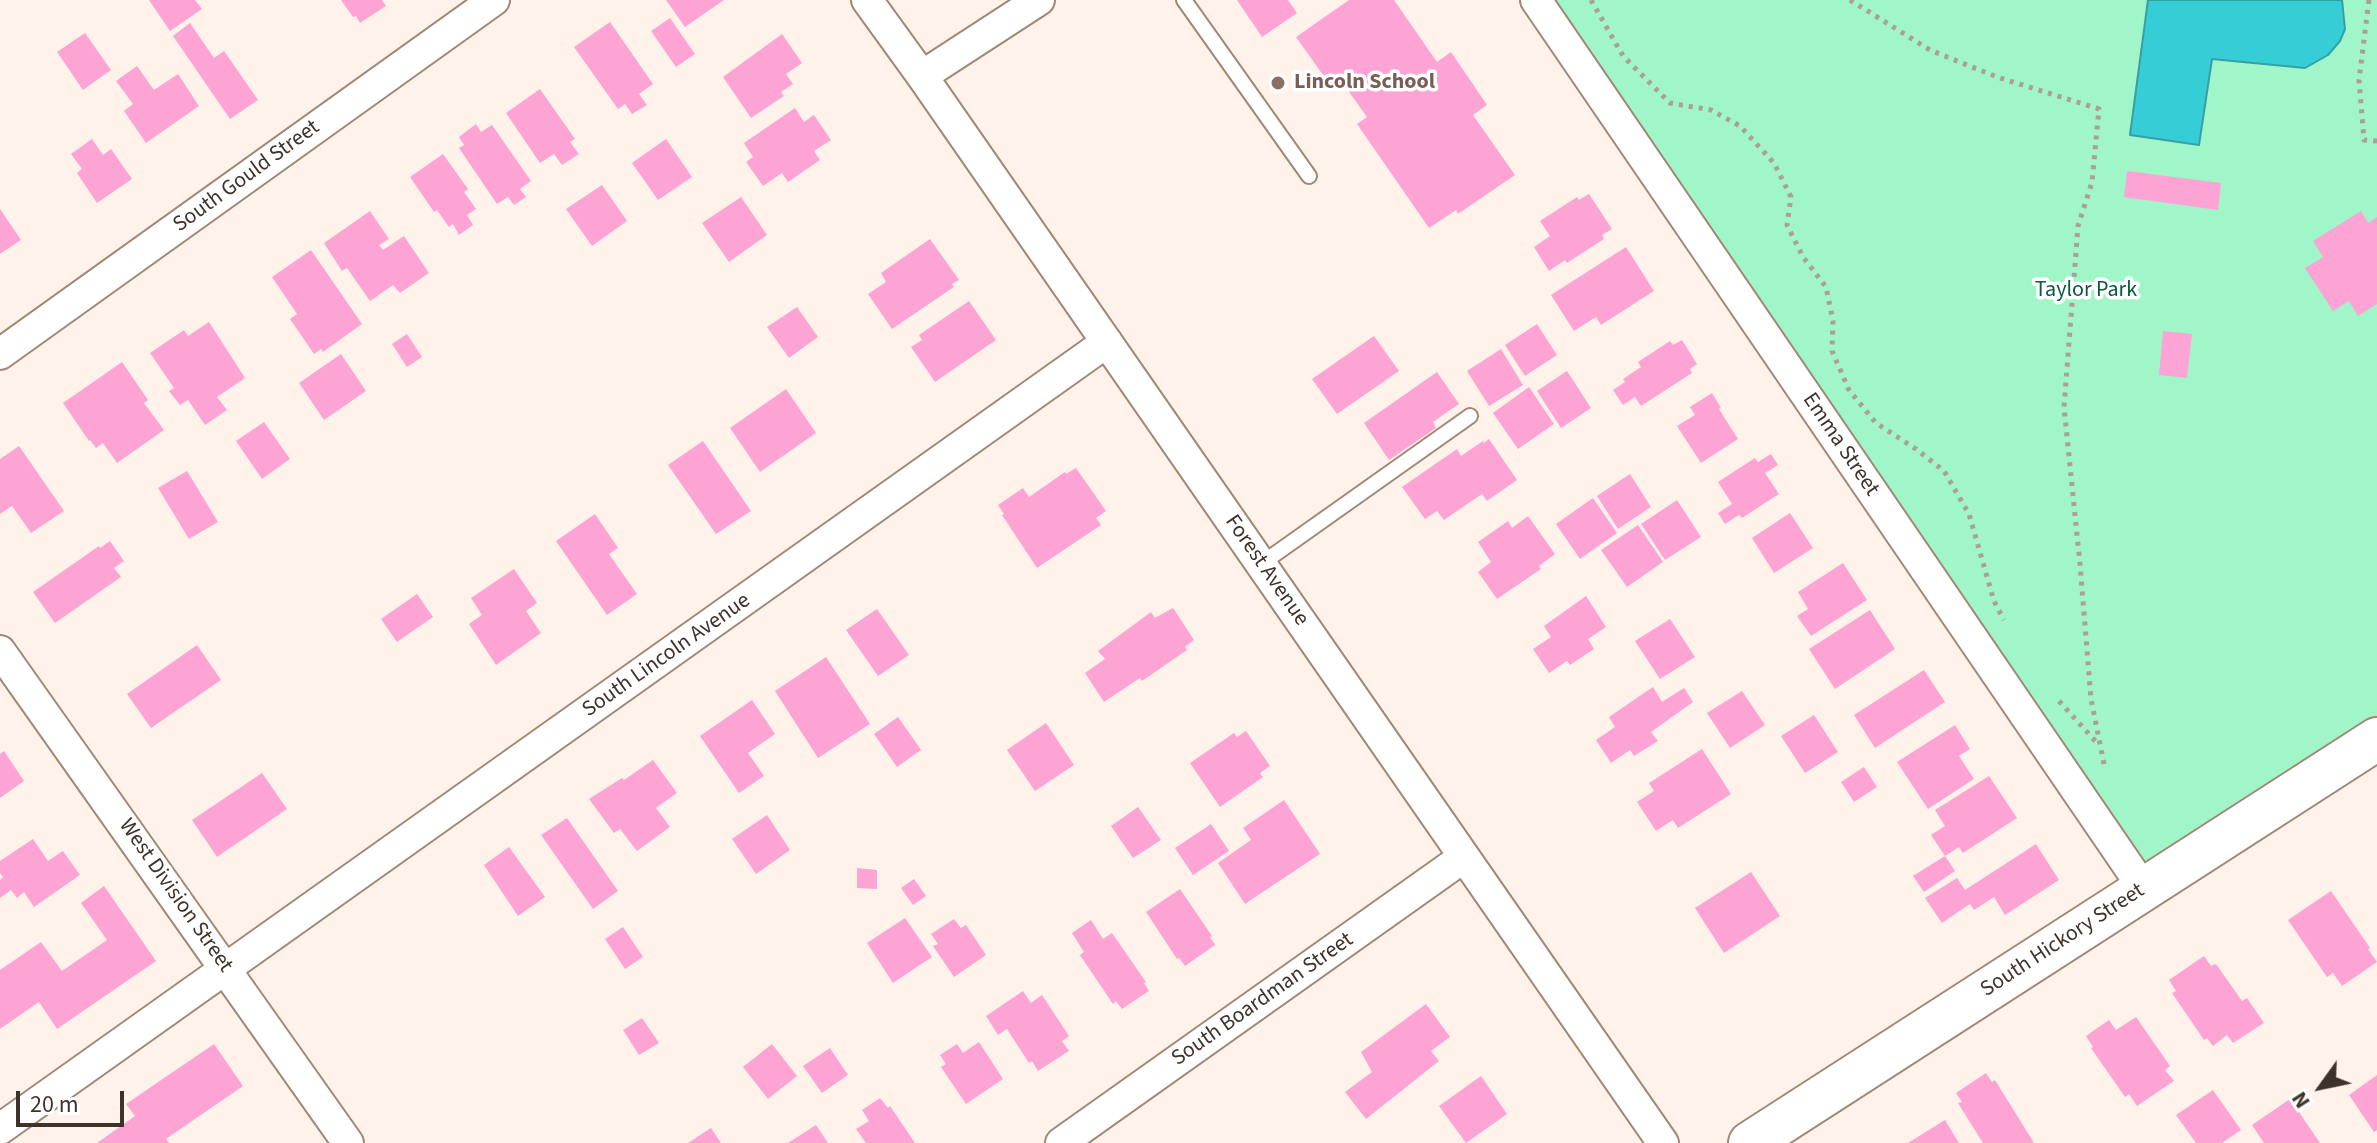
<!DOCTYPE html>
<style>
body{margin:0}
#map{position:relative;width:2377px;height:1143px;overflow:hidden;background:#fef2ea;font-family:"Source Sans 3",sans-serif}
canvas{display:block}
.north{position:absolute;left:2281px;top:1047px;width:80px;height:80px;-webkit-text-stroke:6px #fff;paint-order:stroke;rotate:237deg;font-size:22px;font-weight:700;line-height:32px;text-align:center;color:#3e332c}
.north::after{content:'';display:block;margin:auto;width:28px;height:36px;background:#3e332c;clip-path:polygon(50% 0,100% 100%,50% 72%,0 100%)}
.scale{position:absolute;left:16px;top:1091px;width:108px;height:36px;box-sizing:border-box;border:4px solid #3e332c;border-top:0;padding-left:10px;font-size:24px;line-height:28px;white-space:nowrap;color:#3e332c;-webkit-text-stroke:6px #fff;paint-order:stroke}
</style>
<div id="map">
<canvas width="2377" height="1143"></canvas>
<div class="north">N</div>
<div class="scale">20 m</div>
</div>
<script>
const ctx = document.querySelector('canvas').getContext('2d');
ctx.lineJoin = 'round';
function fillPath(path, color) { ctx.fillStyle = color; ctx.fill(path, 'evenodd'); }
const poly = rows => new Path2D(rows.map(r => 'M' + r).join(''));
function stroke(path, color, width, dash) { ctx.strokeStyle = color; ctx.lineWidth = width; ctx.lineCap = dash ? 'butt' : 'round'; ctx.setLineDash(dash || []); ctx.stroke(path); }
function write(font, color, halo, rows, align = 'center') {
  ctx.font = font + ' "Source Sans 3",sans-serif'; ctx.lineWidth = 7; ctx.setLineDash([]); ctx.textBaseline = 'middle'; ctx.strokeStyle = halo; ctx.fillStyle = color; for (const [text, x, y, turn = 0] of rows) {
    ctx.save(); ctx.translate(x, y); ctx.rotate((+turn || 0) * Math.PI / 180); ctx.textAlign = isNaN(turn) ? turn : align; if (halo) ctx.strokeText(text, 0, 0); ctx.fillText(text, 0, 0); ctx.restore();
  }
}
const green = poly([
 [1536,0,2377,0,2377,739,2144,889]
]);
const water = poly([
 [2148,0,2342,0,2345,29,2340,41,2328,55,2305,68,2212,59,2199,145,2130,135,2148,0]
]);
const building = poly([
 [149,0,195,0,202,9,170,31],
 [341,0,382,0,386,6,360,23,356,16,353,17],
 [666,0,724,0,685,27],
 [1237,0,1288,0,1297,13,1262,37],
 [1349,0,1394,0,1437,62,1451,52,1487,105,1473,115,1515,175,1458,214,1456,210,1429,228,1357,124,1367,117,1342,82,1333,89,1296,37],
 [670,18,695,54,676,67,651,31],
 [610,22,653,84,639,94,647,105,632,114,625,104,618,109,574,47],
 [190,23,214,58,224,51,258,100,230,119,173,36],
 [85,33,111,70,83,90,57,52],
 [782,34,802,63,786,74,793,84,781,92,784,96,751,118,723,77],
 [137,66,154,90,178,74,199,106,146,143,124,111,133,104,116,81],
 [540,89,575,139,570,142,579,154,562,165,554,154,540,163,506,113],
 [795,108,804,122,814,115,831,140,814,151,820,160,788,182,782,173,763,186,746,162,753,157,744,143],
 [476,124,481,132,492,125,531,181,520,189,526,197,514,205,508,197,497,204,459,148,464,145,459,137],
 [92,139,103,155,111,149,132,179,97,203,77,173,82,169,71,154],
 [666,139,692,177,658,200,632,163],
 [443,154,468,189,464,192,476,209,467,215,473,225,459,235,453,224,449,227,437,210,434,212,410,177],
 [2127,171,2221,183,2218,210,2124,197],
 [602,185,627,221,592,246,566,209],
 [1589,194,1612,229,1602,235,1604,239,1567,263,1565,260,1549,271,1534,247,1550,236,1540,221,1577,197,1579,200],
 [741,197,767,235,729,262,702,223],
 [0,209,21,240,0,254],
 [370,211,389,239,379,245,383,250,404,236,429,273,400,293,393,285,370,301,347,268,342,271,324,243],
 [2361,211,2368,223,2377,217,2377,304,2358,316,2349,301,2333,311,2305,268,2323,257,2313,241],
 [930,239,959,280,952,284,954,287,892,329,868,294,886,282,881,273],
 [1626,247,1654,291,1601,325,1596,317,1574,331,1551,295],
 [311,250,362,324,323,352,321,349,314,354,290,319,297,314,272,277],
 [969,301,996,340,935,382,911,347,922,340,919,335],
 [797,307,818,337,789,358,767,327],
 [209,322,245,378,217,397,227,410,205,425,188,400,180,405,169,391,174,388,150,353,184,330,188,336],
 [1537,324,1557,355,1525,376,1505,345],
 [2163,331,2192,334,2187,378,2159,375],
 [407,334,422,357,407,367,392,344],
 [1374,336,1399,371,1337,414,1312,379],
 [1682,340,1697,364,1690,369,1692,373,1641,406,1635,397,1623,405,1613,390,1625,382,1623,379,1641,367,1638,362,1670,341,1673,345],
 [1501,349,1523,385,1489,406,1467,371],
 [341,354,366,391,324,420,299,383],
 [122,362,148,400,144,403,164,430,117,463,103,443,96,448,90,440,89,441,63,403],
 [1567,371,1591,408,1561,428,1537,391],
 [1437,372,1459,404,1433,422,1436,428,1389,460,1364,423],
 [1529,387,1554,424,1518,449,1493,413],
 [786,389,816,433,760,472,730,428],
 [1712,393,1721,408,1719,409,1738,439,1701,463,1677,426,1695,415,1690,407],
 [264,422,290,459,262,479,236,441],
 [1489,439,1517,480,1487,501,1482,494,1444,520,1437,511,1425,519,1402,487,1457,449,1461,456,1483,441,1484,443],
 [703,441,751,511,716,534,668,465],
 [19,446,64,511,31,533,12,506,0,514,0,459],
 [1771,454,1778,465,1765,473,1779,494,1742,518,1739,515,1725,524,1718,513,1732,504,1718,482,1755,458,1758,462],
 [1076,468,1106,511,1096,518,1101,525,1037,568,1002,515,1004,514,998,505,1023,488,1029,497,1065,472,1066,474],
 [187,471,218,522,189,539,158,488],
 [1630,474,1651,507,1618,529,1597,496],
 [1593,498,1617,533,1580,559,1556,524],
 [1677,500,1701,537,1665,560,1641,524],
 [1790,513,1813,548,1774,573,1752,538],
 [595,514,618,548,609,554,637,594,607,615,556,541],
 [1528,516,1555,554,1539,566,1541,569,1497,599,1478,572,1491,562,1478,542,1508,521,1512,528],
 [1638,525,1663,562,1627,587,1601,550],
 [110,541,124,561,114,568,121,577,55,623,33,592,99,546,100,548],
 [1843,563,1867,600,1811,636,1797,616,1808,609,1798,592],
 [514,569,537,603,526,611,541,633,496,665,469,624,482,615,471,598],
 [417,594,433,617,397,642,381,619],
 [1586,596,1606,627,1588,639,1594,649,1570,665,1567,661,1549,673,1533,649,1551,637,1544,626],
 [1173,608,1194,640,1185,647,1187,650,1142,681,1140,678,1104,702,1085,673,1105,659,1098,651,1151,612,1155,618],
 [877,609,909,655,878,676,846,630],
 [1870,610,1895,649,1835,689,1809,649],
 [1670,619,1695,657,1660,679,1635,641],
 [197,645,221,680,151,728,127,694],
 [826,657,870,724,818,758,775,691],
 [1924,670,1945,702,1875,748,1854,715],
 [1653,687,1662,702,1684,688,1693,702,1651,732,1658,741,1634,756,1630,750,1611,763,1596,740,1615,727,1609,717],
 [1742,691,1765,725,1730,748,1707,713],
 [752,700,775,734,748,753,764,776,739,793,700,736],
 [1814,715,1838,752,1805,773,1781,736],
 [898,717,921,750,897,767,874,734],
 [1046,723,1074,765,1035,791,1007,750],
 [1955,725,1970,749,1959,756,1974,779,1928,809,1897,762],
 [1246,731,1270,766,1260,773,1263,777,1220,807,1190,763,1234,733,1237,737],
 [1702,749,1731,794,1678,828,1673,820,1656,831,1637,802,1654,791,1649,783],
 [4,751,24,781,0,798,0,754],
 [653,760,677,793,656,808,670,827,637,851,620,829,614,833,589,799,622,778,624,780],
 [1864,767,1877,787,1854,802,1841,782],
 [262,773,287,809,217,857,192,820],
 [1989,776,2017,818,1963,853,1959,847,1945,856,1931,835,1945,826,1935,810],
 [1284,800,1320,854,1245,904,1218,863,1251,840,1243,828],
 [1138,807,1161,840,1133,858,1111,826],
 [767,815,790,850,756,874,732,839],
 [567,818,618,891,593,909,541,835],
 [1211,824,1229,851,1193,875,1175,848],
 [33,839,48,861,63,851,80,875,34,907,24,892,17,898,11,890,0,898,0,880,3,877,0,873,0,861],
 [2036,844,2059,880,2005,915,1994,897,1974,910,1970,904,1942,923,1925,898,1957,878,1965,890],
 [509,847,545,897,518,916,484,865],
 [1945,856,1955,871,1924,892,1913,876],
 [857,868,877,870,877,889,857,888],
 [1751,872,1780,916,1724,953,1695,908],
 [914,879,926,896,913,905,901,888],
 [104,886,156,961,57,1029,39,1002,0,1029,0,970,41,942,62,971,107,940,81,903],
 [1180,889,1212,936,1210,937,1215,945,1185,966,1179,958,1177,959,1146,912],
 [2331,891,2370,948,2368,949,2377,962,2342,986,2333,973,2327,977,2288,920],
 [905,918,932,957,893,983,867,943],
 [954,919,961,928,966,925,986,955,954,977,933,946,938,944,931,934],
 [1091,920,1103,939,1112,933,1146,982,1144,983,1149,991,1122,1009,1116,1001,1113,1004,1080,955,1084,952,1072,933],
 [623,927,643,957,625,969,605,939],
 [2204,956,2211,966,2216,964,2242,1001,2247,998,2264,1023,2233,1043,2227,1035,2213,1046,2207,1038,2204,1040,2172,993,2176,991,2169,980],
 [1023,991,1031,1003,1042,995,1069,1036,1062,1041,1069,1051,1038,1071,1032,1061,1029,1063,1007,1029,998,1035,986,1016],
 [1426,1004,1450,1037,1431,1051,1439,1061,1366,1119,1345,1092,1372,1072,1361,1052],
 [2136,1017,2170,1066,2165,1070,2174,1081,2137,1106,2129,1094,2125,1097,2091,1048,2093,1047,2086,1036,2109,1020,2116,1030],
 [642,1018,659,1043,639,1055,623,1030],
 [979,1042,1003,1079,966,1104,941,1067,946,1064,940,1055,957,1044,963,1053],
 [214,1044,243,1086,166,1139,169,1143,97,1143,135,1116,126,1104],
 [772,1044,797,1076,768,1099,743,1067],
 [830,1048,848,1075,822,1093,803,1066],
 [1986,1073,1992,1082,1995,1080,2034,1143,1983,1143,1958,1103,1962,1102,1956,1093],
 [2377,1075,2377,1130,2374,1132,2349,1095],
 [1481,1076,1507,1114,1466,1143,1439,1106],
 [2213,1090,2241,1130,2222,1143,2196,1143,2176,1115],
 [880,1098,888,1108,890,1106,915,1143,866,1143,856,1129,869,1121,862,1110],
 [2290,1099,2320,1143,2264,1143,2252,1125],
 [1945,1120,1959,1143,1908,1143],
 [816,1125,828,1143,788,1143],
 [711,1128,721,1143,688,1143]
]);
const path = poly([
 [1591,0,1623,56,1670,103,1711,110,1740,126,1774,163,1791,197,1787,225,1803,257,1826,287,1833,321,1832,351,1849,390,1876,423,1916,449,1944,471,1969,514,1994,601,2004,620],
 [1850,0,1930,50,1997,77,2099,109,2092,182,2078,226,2064,407,2080,564,2091,699,2105,769],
 [2369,0,2359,80,2364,140,2377,141],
 [2059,701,2098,744]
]);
const lane = poly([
 [1184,0,1309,176],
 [1261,564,1470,416]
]);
const street = poly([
 [867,0,922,76,1663,1143],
 [1536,0,2144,889],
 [922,76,1039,0],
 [0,354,494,0],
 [0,651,348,1143],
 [0,1129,1107,342],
 [1061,1143,1464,857]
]);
const secondary = poly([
 [1750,1143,2377,739]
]);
const markers = [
 [1278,83,8,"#8d6e63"]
];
const educationNames = [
 ["Lincoln School",1294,83]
];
const streetNames = [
 ["South Gould Street",247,177,-36],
 ["Emma Street",1840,445,56],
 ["Forest Avenue",1266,571,55],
 ["South Lincoln Avenue",667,656,-35],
 ["West Division Street",175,896,55],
 ["South Hickory Street",2063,941,-33],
 ["South Boardman Street",1263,1000,-35]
];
const parkNames = [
 ["Taylor Park",2086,291]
];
fillPath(green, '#a0f5c9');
fillPath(water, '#36ced6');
stroke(water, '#38a0a3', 2);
fillPath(building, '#fea4d5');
stroke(lane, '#a18774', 18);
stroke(street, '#a18774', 34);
stroke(secondary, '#a18774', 46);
stroke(path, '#ab9f97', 5, [4, 6]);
stroke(lane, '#fff', 14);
stroke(street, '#fff', 30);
stroke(secondary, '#fff', 42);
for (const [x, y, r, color] of markers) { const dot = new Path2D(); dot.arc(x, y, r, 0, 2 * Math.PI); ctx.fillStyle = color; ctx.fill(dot); stroke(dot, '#fff', 3); }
write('bold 22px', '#785e54', '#fff', educationNames, 'left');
write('22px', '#3e332c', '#fff', streetNames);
write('22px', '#065c3c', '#fff', parkNames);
</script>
